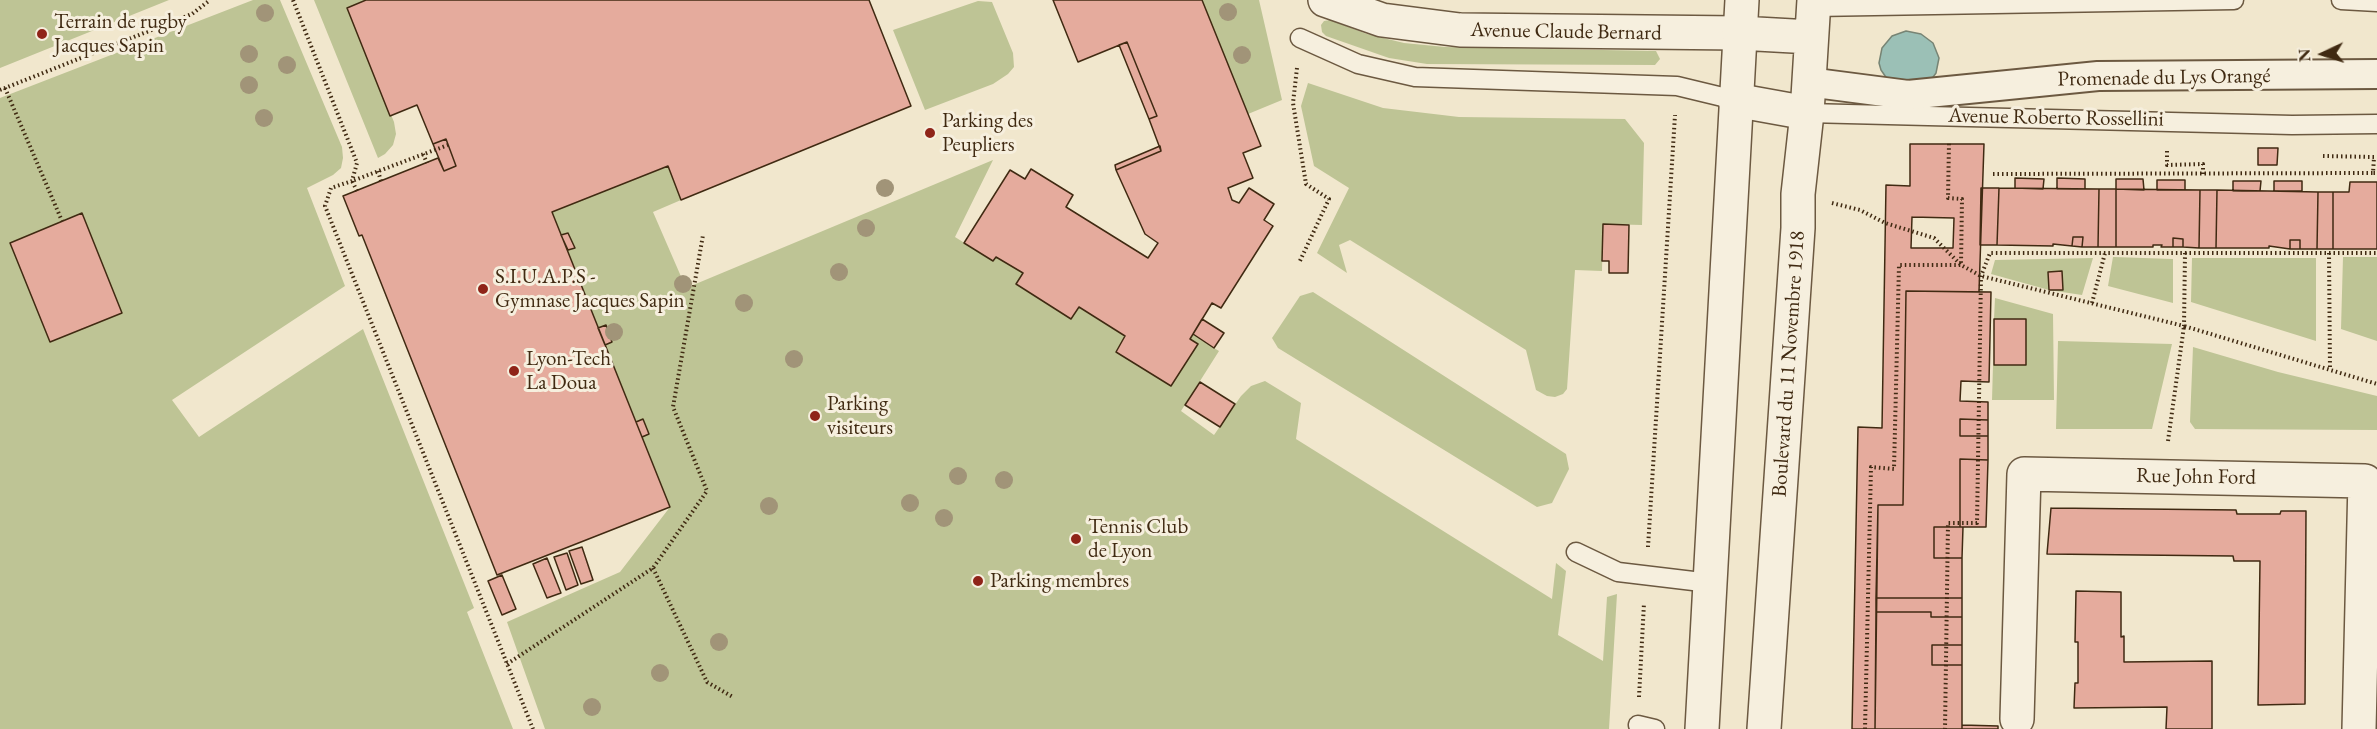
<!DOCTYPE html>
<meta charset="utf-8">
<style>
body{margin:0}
#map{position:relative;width:2377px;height:729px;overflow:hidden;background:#f1e7cd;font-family:"EB Garamond",serif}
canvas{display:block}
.north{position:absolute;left:2293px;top:24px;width:60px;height:60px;-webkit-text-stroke:4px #f6efde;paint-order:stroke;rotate:266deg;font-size:16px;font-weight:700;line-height:24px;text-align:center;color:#402a12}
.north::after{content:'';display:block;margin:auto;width:21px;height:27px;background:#402a12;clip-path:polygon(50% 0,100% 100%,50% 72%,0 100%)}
</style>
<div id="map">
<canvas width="2377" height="729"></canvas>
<div class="north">N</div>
</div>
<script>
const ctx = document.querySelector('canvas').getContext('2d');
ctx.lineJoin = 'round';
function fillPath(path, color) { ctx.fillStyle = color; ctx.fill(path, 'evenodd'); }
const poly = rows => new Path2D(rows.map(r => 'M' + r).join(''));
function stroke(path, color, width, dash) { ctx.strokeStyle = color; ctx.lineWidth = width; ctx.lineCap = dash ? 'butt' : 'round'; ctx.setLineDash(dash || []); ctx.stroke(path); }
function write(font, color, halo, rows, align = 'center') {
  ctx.font = font + ' "EB Garamond",serif'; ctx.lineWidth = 6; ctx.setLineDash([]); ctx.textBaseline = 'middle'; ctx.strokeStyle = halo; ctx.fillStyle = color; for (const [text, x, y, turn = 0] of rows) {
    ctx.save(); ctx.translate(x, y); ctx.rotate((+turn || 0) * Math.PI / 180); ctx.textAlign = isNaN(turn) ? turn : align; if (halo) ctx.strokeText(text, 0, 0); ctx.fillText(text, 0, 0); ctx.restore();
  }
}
const green = poly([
 [0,0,169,0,0,68],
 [253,0,280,0,342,147,343,158,341,168,333,175,307,188,345,286,172,400,199,437,363,329,474,608,467,612,513,729,0,729,0,98],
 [314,0,366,0,347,8,394,122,396,134,393,145,385,154,378,158],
 [1202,0,1259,0,1282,100,1248,114],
 [978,1,992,2,1013,53,1014,67,1008,74,993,84,925,110,893,30],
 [1330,20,1367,34,1404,43,1445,47,1656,51,1660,59,1655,65,1427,64,1389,58,1326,36,1322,32,1321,25,1324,21],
 [1308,83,1383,108,1459,117,1625,119,1644,143,1642,225,1603,224,1602,271,1575,270,1567,389,1563,394,1555,397,1547,396,1536,390,1526,350,1350,240,1339,245,1347,273,1317,253,1349,188,1314,166,1301,106],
 [993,160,955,237,993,261,996,257,1023,273,1016,284,1079,307,1125,336,1116,352,1171,386,1198,344,1190,339,1193,334,1214,348,1219,351,1181,411,1214,435,1241,396,1251,386,1265,381,1301,403,1296,439,1552,599,1556,563,1566,571,1558,635,1603,661,1607,597,1617,594,1609,729,545,729,507,622,620,572,670,507,552,212,668,166,681,200,653,212,686,288],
 [2113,257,2173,259,2173,303,2108,286],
 [2343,257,2377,257,2377,341,2341,329],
 [2093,258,2082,295,2049,290,1991,274,1995,260],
 [2192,258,2316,258,2316,341,2191,302],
 [1313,292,1566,454,1569,469,1552,503,1537,507,1278,348,1272,338,1300,296],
 [1995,298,2053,314,2054,400,1992,400,1993,365,2026,365,2025,320,1994,319],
 [2058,341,2172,344,2152,429,2056,429],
 [2193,347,2278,372,2377,396,2377,430,2195,429,2190,422]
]);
const water = poly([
 [1906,31,1921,34,1933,43,1939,58,1936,73,1931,80,1890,83,1881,70,1879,63,1882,48,1892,36,1906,31]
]);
const building = poly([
 [366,0,869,0,911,106,681,200,668,166,552,212,670,507,497,575,362,235,359,236,343,196,438,158,444,171,456,166,446,139,433,144,417,105,390,116,347,8,366,0],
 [1053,0,1202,0,1261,146,1243,153,1253,178,1228,188,1232,200,1239,203,1249,188,1274,204,1264,220,1273,226,1221,308,1212,303,1190,339,1198,344,1171,386,1116,352,1125,336,1079,307,1071,319,1016,284,1023,273,996,257,993,261,964,243,1010,170,1025,179,1031,169,1073,195,1066,207,1148,258,1158,243,1145,234,1116,170,1161,151,1149,119,1157,116,1127,42,1078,62,1053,0],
 [1127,42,1157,116,1149,119,1119,45,1127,42],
 [446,139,456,166,444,171,433,144,446,139],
 [1910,144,1984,144,1979,292,1906,291,1903,505,1878,505,1875,729,1852,729,1858,427,1882,428,1886,185,1910,186,1910,144],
 [1912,217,1954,218,1953,248,1911,248,1912,217],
 [1160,146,1161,151,1116,170,1115,165,1160,146],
 [2258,148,2278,148,2277,165,2258,165,2258,148],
 [2015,178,2044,179,2043,189,2015,188,2015,178],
 [2057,178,2085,179,2085,189,2057,189,2057,178],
 [2116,179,2143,179,2144,190,2116,189,2116,179],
 [2157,180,2185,180,2185,190,2157,190,2157,180],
 [2233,181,2261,181,2260,191,2233,191,2233,181],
 [2274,181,2302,181,2302,191,2274,191,2274,181],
 [2350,182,2377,182,2377,249,2333,249,2333,192,2349,192,2350,182],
 [1981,188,1999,188,1997,245,1980,245,1981,188],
 [1999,188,2099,189,2098,247,2082,247,2083,237,2073,237,2072,246,2053,244,2053,246,1997,245,1999,188],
 [2099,189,2116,189,2116,247,2098,247,2099,189],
 [2116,189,2200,190,2199,248,2183,247,2183,239,2173,238,2173,247,2161,247,2162,245,2153,245,2153,247,2116,247,2116,189],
 [2200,190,2217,190,2216,248,2199,248,2200,190],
 [2217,190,2318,192,2317,249,2300,249,2300,240,2290,240,2290,249,2269,246,2269,248,2216,248,2217,190],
 [2318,192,2333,192,2333,249,2317,249,2318,192],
 [82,213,122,313,50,342,10,243,82,213],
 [1603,224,1629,225,1628,273,1609,273,1609,261,1602,261,1603,224],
 [568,233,575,248,568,250,561,235,568,233],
 [2073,237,2083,237,2082,247,2072,246,2073,237],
 [2173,238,2183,239,2183,247,2173,247,2173,238],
 [2290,240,2300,240,2300,249,2290,249,2290,240],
 [2062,271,2063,290,2049,290,2048,272,2062,271],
 [1906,291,1991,292,1989,382,1961,381,1960,401,1988,402,1988,420,1960,419,1960,436,1988,436,1988,460,1960,459,1960,527,1934,527,1934,558,1962,558,1962,598,1876,598,1878,505,1903,505,1906,291],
 [1202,319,1224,333,1214,348,1193,334,1202,319],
 [1994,319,2026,319,2026,365,1994,365,1994,319],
 [606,325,612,342,605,345,598,328,606,325],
 [1200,382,1235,404,1220,427,1185,405,1200,382],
 [643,419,649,434,642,437,636,422,643,419],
 [1960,419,1988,420,1988,436,1960,436,1960,419],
 [1960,459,1988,460,1986,527,1960,527,1960,459],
 [2051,508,2236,510,2237,514,2280,514,2281,511,2306,511,2305,704,2258,705,2260,561,2234,561,2233,556,2047,554,2051,508],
 [1934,527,1963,527,1962,558,1934,558,1934,527],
 [582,547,593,580,581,584,569,551,582,547],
 [567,553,578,585,566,590,554,557,567,553],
 [547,558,561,593,547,598,533,564,547,558],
 [502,575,516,609,502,615,488,581,502,575],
 [2076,591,2121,592,2121,637,2124,636,2124,662,2212,661,2212,729,2166,729,2167,707,2074,708,2075,683,2078,683,2078,642,2075,642,2076,591],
 [1876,598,1962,598,1962,617,1931,617,1931,612,1876,612,1876,598],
 [1876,612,1931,612,1931,617,1962,617,1962,645,1932,645,1932,665,1962,665,1962,729,1875,729,1876,612],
 [1932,645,1962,645,1962,665,1932,665,1932,645],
 [1962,725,1998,726,1998,729,1962,729,1962,725]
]);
const path = poly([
 [293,0,357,163,352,181,331,188,325,206,533,729],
 [1297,68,1293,103,1306,184,1329,199,1299,263],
 [5,88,62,221],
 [0,90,192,14,210,0],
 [2167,151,2167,165,2203,164,2203,174],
 [423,154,427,163],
 [2323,156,2374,157,2373,173,2377,173],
 [378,171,381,181],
 [1993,174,2373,173],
 [357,191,352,181,448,145],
 [1832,203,1860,210,1885,223,1934,238,1961,265,1981,276,2184,326,2185,253,1990,253,1981,276,1977,523,1948,523,1945,729],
 [2185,253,2377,253],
 [2329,253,2330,370],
 [2092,303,2105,253],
 [2168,441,2184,326,2377,384],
 [1648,547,1675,115],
 [653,568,707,682,733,697],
 [507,664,653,568,707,491,673,407,703,235],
 [1639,697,1644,603],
 [1865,729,1871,467,1894,469,1899,265,1961,265,1962,199,1948,198,1949,143]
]);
const service = poly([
 [2341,0,2377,2],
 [1814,7,2234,0],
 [1300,38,1358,64,1415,77,1677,86,1735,100],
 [1807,113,2292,125,2377,124],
 [1576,552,1618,572,1710,583],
 [1638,725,1655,729]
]);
const pedestrian = poly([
 [1808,82,1908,95,2098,76,2377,74]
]);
const minor = poly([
 [1325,0,1382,20,1460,30,1739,33],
 [1735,100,1807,113],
 [2017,719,2024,474,2365,481,2359,729]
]);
const tertiary = poly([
 [1739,33,1811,37],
 [1702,729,1742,0],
 [1764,729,1798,228,1798,194,1807,113,1814,0]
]);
const trees = [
 [1228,12],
 [265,13],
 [249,54],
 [1242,55],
 [287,65],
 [249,85],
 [264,118],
 [885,188],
 [866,228],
 [839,272],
 [683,284],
 [744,303],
 [614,332],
 [794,359],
 [958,476],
 [1004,480],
 [910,503],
 [769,506],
 [944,518],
 [719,642],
 [660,673],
 [592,707]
];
const markers = [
 [42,34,6,"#8f2418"],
 [930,133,6,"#8f2418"],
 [483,289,6,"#8f2418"],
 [514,371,6,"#8f2418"],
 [815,416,6,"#8f2418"],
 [1076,539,6,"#8f2418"],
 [978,581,6,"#8f2418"]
];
const poiNames = [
 ["Terrain de rugby",54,22],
 ["Jacques Sapin",54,46],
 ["Parking des",942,121],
 ["Peupliers",942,145],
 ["S.I.U.A.P.S -",495,277],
 ["Gymnase Jacques Sapin",495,301],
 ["Lyon-Tech",526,359],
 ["La Doua",526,383],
 ["Parking",827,404],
 ["visiteurs",827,428],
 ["Tennis Club",1088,527],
 ["de Lyon",1088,551],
 ["Parking membres",990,581]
];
const streetNames = [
 ["Avenue Claude Bernard",1566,32,1],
 ["Promenade du Lys Orangé",2164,78,-1],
 ["Avenue Roberto Rossellini",2056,118,1],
 ["Boulevard du 11 Novembre 1918",1789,364,-86],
 ["Rue John Ford",2196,477,1]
];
fillPath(green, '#bec495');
fillPath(water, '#9bc0b6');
stroke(water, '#778474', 1.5);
fillPath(building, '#e5ab9d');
stroke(building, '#402a12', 1.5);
stroke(service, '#6c5941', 21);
stroke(pedestrian, '#6c5941', 32);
stroke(minor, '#6c5941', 36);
stroke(tertiary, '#6c5941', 36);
stroke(path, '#402a12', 4, [1.5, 3]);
stroke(service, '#f6efde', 18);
stroke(pedestrian, '#f6efde', 28);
stroke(minor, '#f6efde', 33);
stroke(tertiary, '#f6efde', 33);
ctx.fillStyle = '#a19478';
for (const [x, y] of trees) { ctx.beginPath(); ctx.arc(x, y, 9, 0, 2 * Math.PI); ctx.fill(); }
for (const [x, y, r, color] of markers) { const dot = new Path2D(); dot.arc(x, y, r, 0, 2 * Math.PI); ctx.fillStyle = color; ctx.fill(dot); stroke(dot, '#f6efde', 2); }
write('21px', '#402a12', '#f6efde', poiNames, 'left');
write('21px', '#402a12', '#f6efde', streetNames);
</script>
